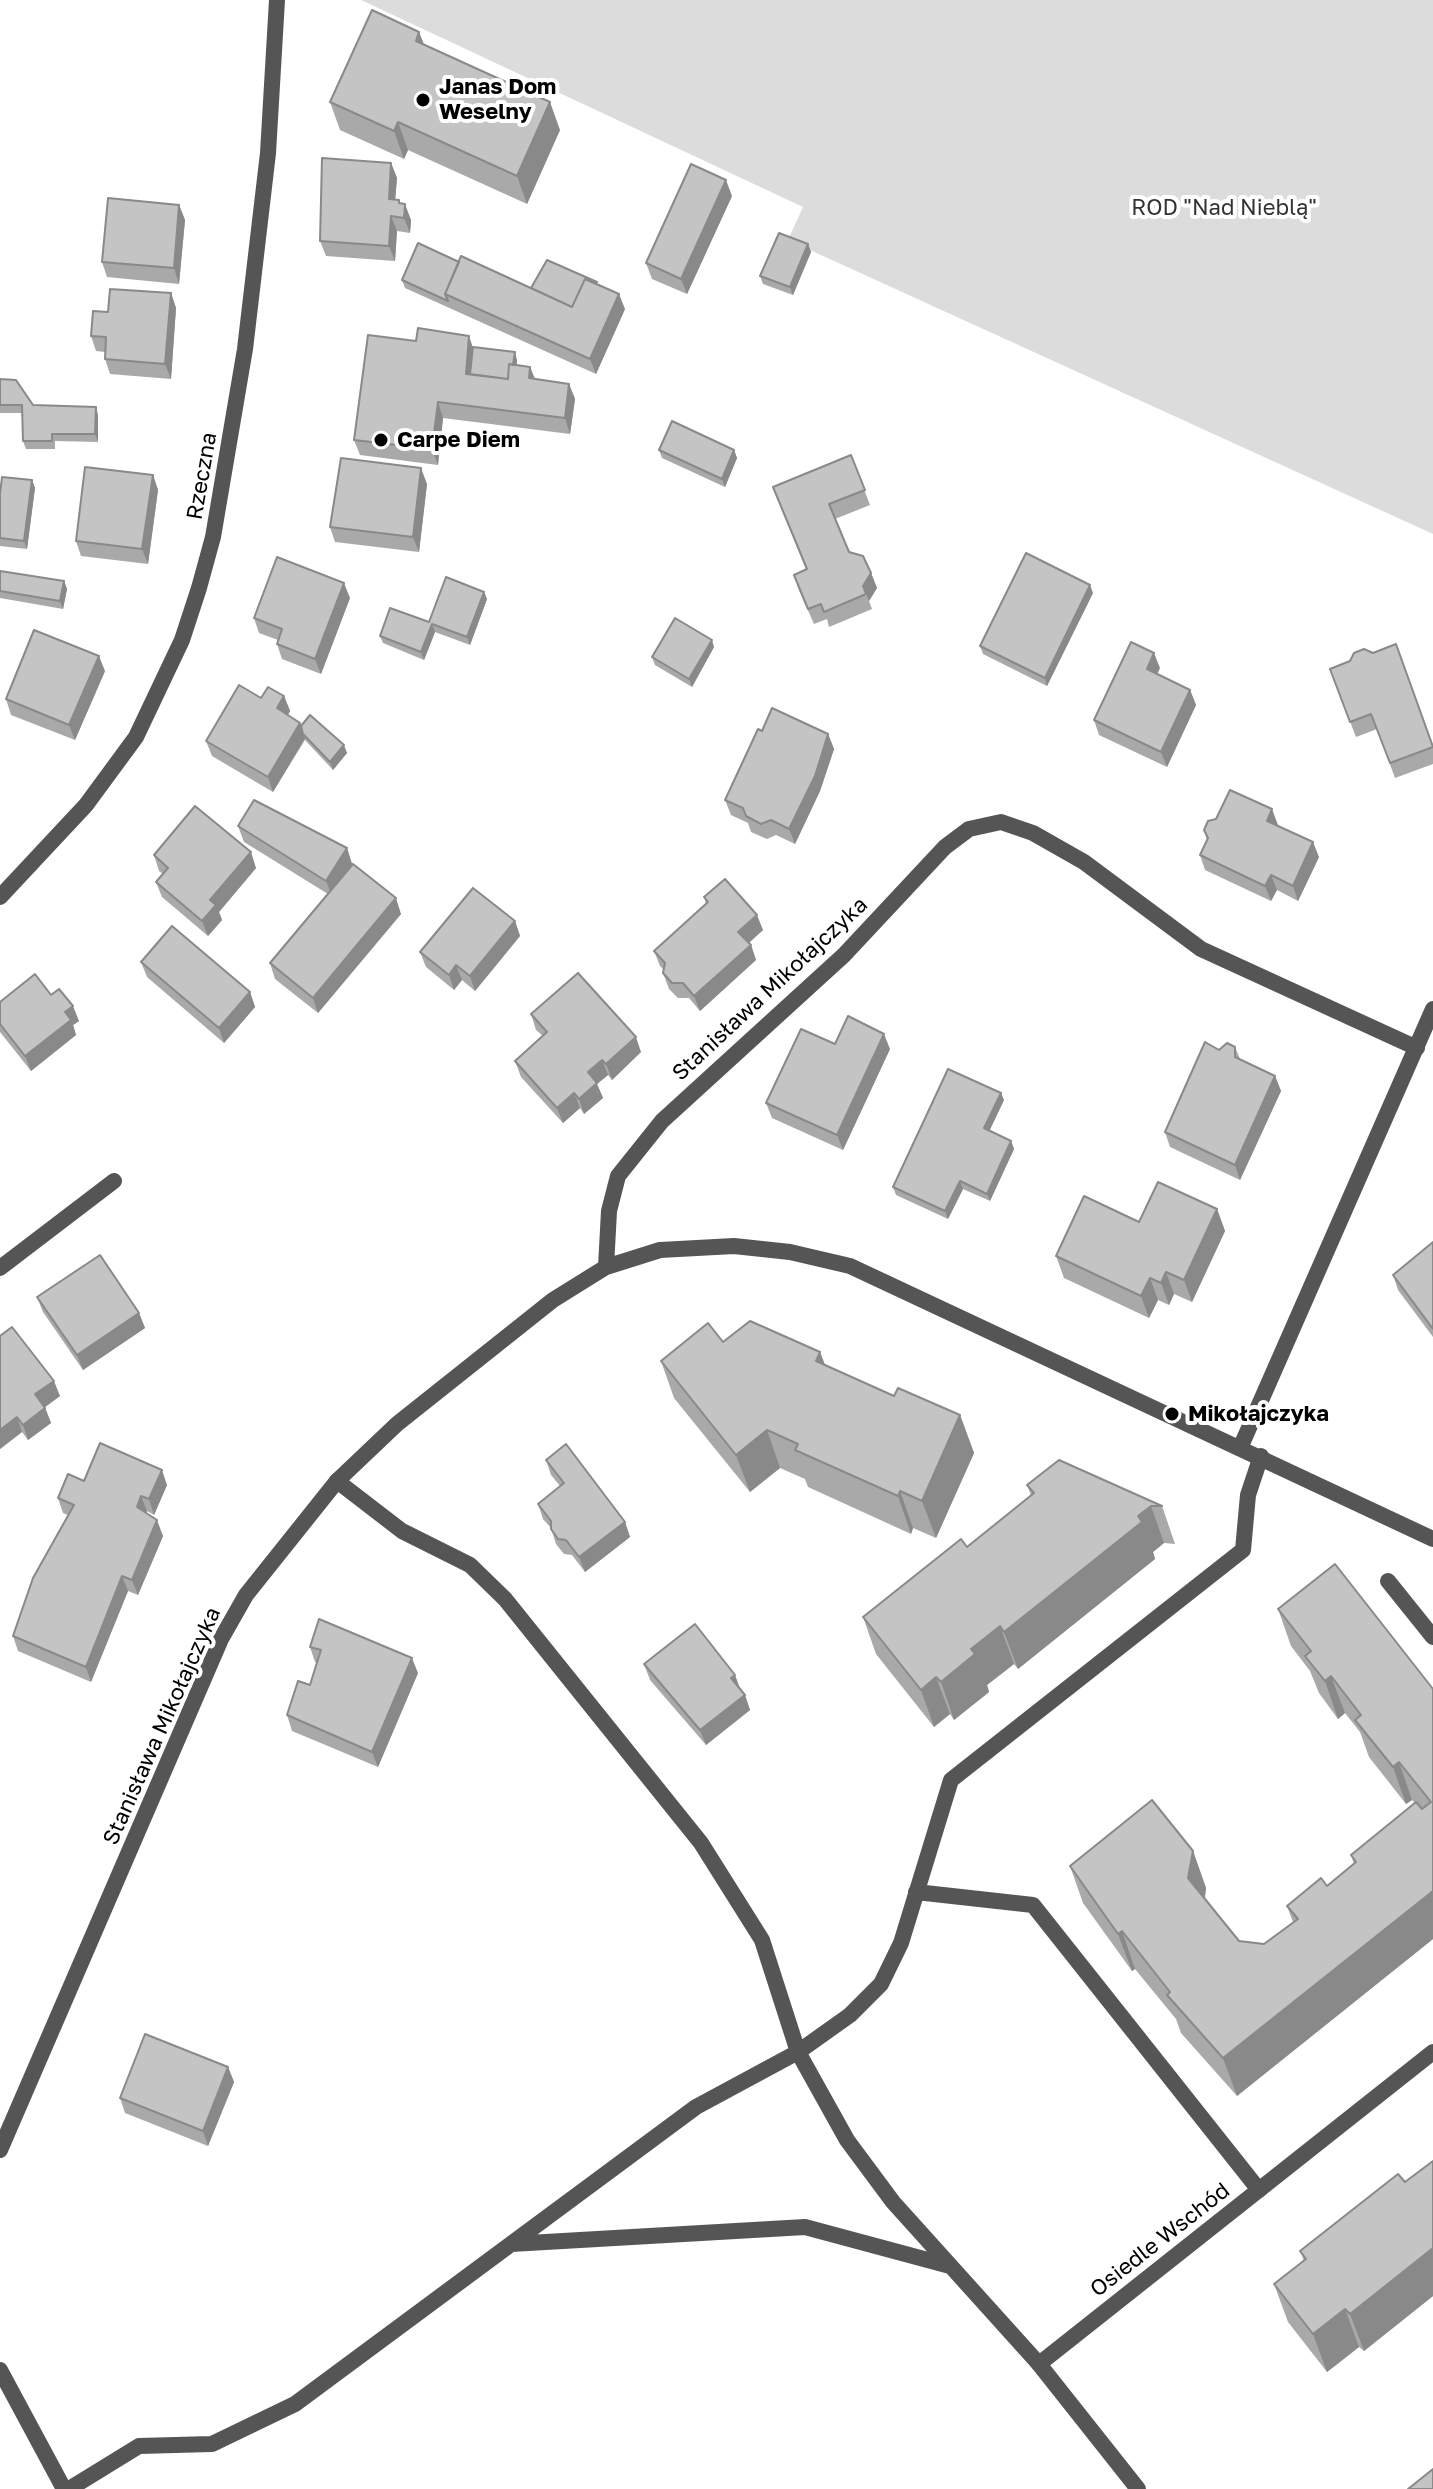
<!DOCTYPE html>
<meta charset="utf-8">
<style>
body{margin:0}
canvas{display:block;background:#fff}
</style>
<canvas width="1433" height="2489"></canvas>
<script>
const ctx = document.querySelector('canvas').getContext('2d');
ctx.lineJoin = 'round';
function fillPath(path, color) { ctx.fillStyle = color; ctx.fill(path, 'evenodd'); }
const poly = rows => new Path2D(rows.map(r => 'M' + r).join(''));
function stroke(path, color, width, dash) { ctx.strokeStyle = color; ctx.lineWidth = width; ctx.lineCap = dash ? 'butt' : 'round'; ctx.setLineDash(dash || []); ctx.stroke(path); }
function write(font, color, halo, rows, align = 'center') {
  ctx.font = font + ' "Golos Text",sans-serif'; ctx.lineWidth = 8; ctx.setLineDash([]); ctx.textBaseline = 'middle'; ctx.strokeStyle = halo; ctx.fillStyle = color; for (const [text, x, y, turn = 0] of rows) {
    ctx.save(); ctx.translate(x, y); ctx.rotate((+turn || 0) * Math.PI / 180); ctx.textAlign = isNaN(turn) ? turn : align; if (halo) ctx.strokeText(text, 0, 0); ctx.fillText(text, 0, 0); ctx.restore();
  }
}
const green = poly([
 [361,0,1433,0,1433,534,788,240,803,207]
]);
const service = poly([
 [337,1481,402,1531,470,1565,505,1599,701,1843,762,1940,798,2052,847,2140,893,2202,1039,2364],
 [1388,1581,1433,1637],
 [916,1892,1033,1905,1259,2190],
 [511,2244,805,2227,950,2266],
 [69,2489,139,2446,212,2444,295,2404,696,2107,798,2052,850,2015,881,1984,901,1943,951,1780,1243,1550,1248,1495,1261,1456]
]);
const minor = poly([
 [0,897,86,805,136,737,182,640,199,588,213,537,245,349,268,153,277,0],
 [606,1267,609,1211,618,1176,662,1121,844,955,945,847,969,829,1001,822,1033,833,1084,862,1201,949,1417,1048],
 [0,1268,114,1181],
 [1241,1446,1433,1009],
 [0,2150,221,1639,246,1595,337,1481,397,1424,553,1300,606,1267,660,1250,734,1246,790,1252,850,1266,1433,1539],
 [0,2370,64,2489],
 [1138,2489,1039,2364,1433,2052]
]);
const wall = poly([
 [419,32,424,45,560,130,527,204,408,150,404,159,340,130,330,102],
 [391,163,397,178,395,199,399,200,411,220,410,233,397,231,395,261,326,256,320,241],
 [732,196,687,294,652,279,646,263],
 [179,205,185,220,179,284,107,277,102,262],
 [808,244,811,252,793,295,763,284,760,276],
 [459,262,531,288,625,309,596,374,405,288,402,280],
 [171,293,176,308,171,379,110,374,105,359,105,352,96,351,91,336,108,312],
 [416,341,473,347,517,360,517,365,530,367,535,379,569,384,575,399,570,434,443,418,438,465,360,455,354,440],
 [0,379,33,405,98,415,98,442,55,441,55,449,26,449,23,441,22,413,0,413],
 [659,450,734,450,737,458,725,487,662,458],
 [851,455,870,505,835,519,849,552,871,573,877,588,869,601,872,609,829,627,827,619,814,624,799,590,794,575,806,569,773,487],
 [153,475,158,490,148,564,81,556,76,541],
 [32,480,35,488,27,549,0,546,0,494],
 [427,484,419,552,335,542,330,527],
 [0,571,64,581,67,589,63,609,0,598],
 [484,592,487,599,470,645,435,632,424,660,383,643,380,636,429,622],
 [1093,593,1047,686,983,654,980,646],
 [350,598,321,674,282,659,277,644,278,640,259,633,254,618],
 [1396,644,1433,748,1433,764,1395,778,1377,729,1356,737,1330,669],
 [714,647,692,687,655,665,652,657],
 [1160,668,1157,674,1190,690,1196,705,1167,767,1099,735,1094,720],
 [105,671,75,740,11,715,6,699],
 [284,696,290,711,288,715,300,723,301,726,347,753,333,770,305,740,273,792,212,756,206,741,261,698],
 [762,731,828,734,834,749,820,791,795,844,776,835,767,839,751,832,748,823,731,815,725,800],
 [1278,825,1278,826,1319,857,1298,901,1277,890,1271,901,1205,870,1200,855,1207,840,1204,830],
 [238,826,347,848,352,864,350,867,401,914,318,1013,275,979,270,963,328,894,244,842],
 [154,855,256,868,219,912,222,920,208,936,162,897,156,882,163,874,159,871],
 [704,897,763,930,749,943,751,945,756,960,700,1011,689,998,678,998,669,989,663,973,664,970,660,966,654,951,706,904],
 [515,921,520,936,475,991,462,980,454,990,426,967,420,952],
 [141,962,250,992,255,1007,224,1043,147,977],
 [51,995,79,1021,73,1025,76,1035,31,1071,0,1032,0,1002],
 [531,1014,641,1052,612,1080,608,1075,597,1084,603,1098,584,1114,580,1108,563,1123,521,1077,515,1061,543,1036,536,1030],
 [1235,1047,1240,1059,1275,1076,1281,1091,1240,1180,1170,1147,1165,1132,1219,1050],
 [890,1049,843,1150,772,1118,766,1103],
 [1004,1100,989,1131,1011,1141,1014,1149,990,1201,963,1189,948,1219,896,1195,893,1187],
 [1217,1209,1225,1231,1192,1302,1174,1294,1169,1305,1158,1300,1149,1318,1064,1278,1056,1256,1139,1222],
 [1433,1242,1433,1337,1398,1290,1393,1275],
 [37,1297,139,1313,145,1328,83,1370,43,1312],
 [0,1336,60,1396,45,1407,51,1423,28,1440,22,1432,0,1449],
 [723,1342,820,1352,825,1365,894,1396,960,1415,974,1453,936,1538,913,1528,911,1534,808,1487,805,1479,780,1468,750,1492,674,1398,661,1361],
 [546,1460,625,1522,630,1537,585,1572,572,1555,564,1554,556,1544,551,1528,543,1519,538,1504,560,1486,551,1475],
 [84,1481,167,1485,154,1515,147,1511,146,1513,163,1536,138,1595,128,1591,91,1682,18,1651,13,1636,68,1515,63,1513,58,1498],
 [1027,1485,1162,1506,1175,1544,1164,1543,1153,1552,1155,1559,1018,1669,1014,1664,987,1685,989,1692,954,1720,950,1714,934,1727,876,1654,863,1617,967,1547,1031,1495],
 [1278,1609,1433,1689,1433,1939,1237,2096,1181,2033,1176,2019,1135,1969,1132,1971,1083,1903,1070,1866,1193,1851,1206,1888,1205,1899,1239,1941,1264,1944,1293,1922,1287,1906,1327,1886,1354,1864,1351,1855,1415,1803,1412,1800,1406,1804,1369,1757,1360,1732,1345,1713,1338,1719,1319,1693,1310,1671,1291,1646],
 [310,1647,418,1673,378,1767,292,1731,287,1715,310,1685,317,1663,315,1662],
 [644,1664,735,1675,740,1688,745,1695,750,1710,706,1745,650,1680],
 [228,2067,234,2082,208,2146,125,2113,120,2098],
 [1433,2161,1433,2296,1364,2351,1359,2347,1327,2372,1288,2322,1274,2284,1304,2261,1300,2251,1405,2182]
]);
const shadedWall = poly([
 [419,32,430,60,416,41],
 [550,102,560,130,527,204,517,176],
 [398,122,408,150,404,159,394,131],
 [391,163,397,178,394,214,389,199],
 [726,180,732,196,687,294,681,279],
 [405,204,411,220,410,233,404,218],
 [179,205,185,220,179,284,174,268],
 [391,216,397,231,395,261,389,246],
 [808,244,811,252,793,295,790,287],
 [171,293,176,308,171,379,165,364],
 [619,294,625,309,596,374,590,359],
 [469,336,474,351,469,381,466,374],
 [515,352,517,360,513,394,510,387],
 [530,367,536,382,529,378],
 [569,384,575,399,570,434,565,418],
 [438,402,443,418,438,465,432,449],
 [96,407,98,415,98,442,95,434],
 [734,450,737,458,725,487,722,479],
 [421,468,427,484,419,552,413,537],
 [153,475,158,490,148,564,142,549],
 [32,480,35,488,27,549,24,541],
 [871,573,877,588,869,601,863,586],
 [64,581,67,589,63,609,60,601],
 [344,583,350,598,321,674,315,659],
 [1090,585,1093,593,1047,686,1045,678],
 [484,592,487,599,470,645,467,637],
 [432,624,435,632,424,660,421,652],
 [712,640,714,647,692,687,689,679],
 [1154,653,1160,668,1152,684,1147,669],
 [99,656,105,671,75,740,69,725],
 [1190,690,1196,705,1167,767,1161,752],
 [284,696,290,711,283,723,277,708],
 [300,723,305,738,273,792,268,777],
 [828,734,834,749,820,791,795,844,789,829],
 [344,745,347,753,333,770,330,762],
 [1272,809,1278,825,1272,836,1267,821],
 [1313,842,1319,857,1298,901,1293,886],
 [347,848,352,864,332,896,326,881],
 [251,852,256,868,219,912,222,920,208,936,202,921,210,900],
 [1271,875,1277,890,1271,901,1265,886],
 [396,898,401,914,318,1013,313,998],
 [757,915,763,930,744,947,738,932],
 [515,921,520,936,475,991,470,976],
 [751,945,756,960,700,1011,694,996],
 [456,965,462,980,454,990,449,975],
 [250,992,255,1007,224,1043,219,1028],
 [73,1006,79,1021,73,1025,76,1035,31,1071,25,1056,65,1012],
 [884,1034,890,1049,843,1150,837,1135],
 [636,1037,641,1052,612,1080,606,1064],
 [602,1060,608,1075,597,1084,603,1098,584,1114,579,1099,588,1072],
 [1275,1076,1281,1091,1240,1180,1235,1165],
 [574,1093,580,1108,563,1123,557,1108],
 [1001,1093,1004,1100,987,1136,984,1128],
 [1011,1141,1014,1149,990,1201,987,1194],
 [960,1181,963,1189,948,1219,945,1211],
 [1217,1209,1225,1231,1192,1302,1184,1280],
 [1166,1272,1174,1294,1169,1305,1161,1283],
 [1150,1278,1158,1300,1149,1318,1141,1296],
 [139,1313,145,1328,83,1370,77,1355],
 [820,1352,834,1389,816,1361],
 [54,1381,60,1396,41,1410,35,1394],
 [45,1408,51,1423,28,1440,23,1425],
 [960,1415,974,1453,936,1538,922,1501],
 [17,1417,22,1432,0,1449,0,1430],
 [767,1430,780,1468,750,1492,736,1455],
 [162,1470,167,1485,154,1515,149,1499],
 [900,1491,913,1528,911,1534,898,1496],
 [141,1496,147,1511,142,1522,137,1507],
 [1151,1506,1164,1543,1153,1552,1155,1559,1018,1669,1004,1632],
 [157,1520,163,1536,138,1595,132,1580],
 [625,1522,630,1537,585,1572,579,1557],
 [122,1576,128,1591,91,1682,86,1667],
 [1000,1626,1014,1664,987,1685,989,1692,954,1720,941,1682,971,1649],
 [412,1658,418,1673,378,1767,372,1752],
 [735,1675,740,1690,731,1678],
 [1331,1676,1345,1713,1338,1719,1325,1681],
 [936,1677,950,1714,934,1727,921,1690],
 [745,1695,750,1710,706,1745,700,1730],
 [1399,1762,1412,1800,1406,1804,1393,1767],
 [1193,1851,1206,1888,1202,1915,1188,1878],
 [1433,1891,1433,1939,1237,2096,1223,2058],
 [1122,1931,1135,1969,1132,1971,1118,1934],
 [228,2067,234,2082,208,2146,203,2131],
 [1433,2248,1433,2296,1364,2351,1350,2314],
 [1345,2309,1359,2347,1327,2372,1313,2334]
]);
const building = poly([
 [372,10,419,32,416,41,550,102,517,176,398,122,394,131,330,102,372,10],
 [322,158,391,163,389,199,399,200,399,203,405,204,404,218,391,216,389,246,320,241,322,158],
 [691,164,726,180,681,279,646,263,691,164],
 [108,198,179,205,174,268,102,262,108,198],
 [779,233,808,244,790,287,760,276,779,233],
 [418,243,459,262,445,294,448,301,402,280,418,243],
 [461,256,572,307,585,279,619,294,590,359,445,294,461,256],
 [547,260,597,282,596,284,585,279,572,307,531,288,547,260],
 [110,289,171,293,165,364,105,359,106,337,91,336,93,311,108,312,110,289],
 [418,328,469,336,466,374,508,379,509,364,530,367,529,378,569,384,565,418,438,402,432,449,354,440,368,335,416,341,418,328],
 [473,347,515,352,513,365,509,364,508,379,470,374,473,347],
 [0,379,16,380,33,405,96,407,95,434,52,434,52,441,23,441,22,405,0,405,0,379],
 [672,421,734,450,722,479,659,450,672,421],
 [851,455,865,490,829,504,849,552,863,556,871,573,863,586,866,594,824,612,821,604,808,609,794,575,807,569,773,487,851,455],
 [341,458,421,468,413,537,330,527,341,458],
 [85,467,153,475,142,549,76,541,85,467],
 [2,477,32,480,24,541,0,538,0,494,2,477],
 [1026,553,1090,585,1045,678,980,646,1026,553],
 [277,557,344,583,315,659,277,644,282,629,254,618,277,557],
 [0,571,64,581,60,601,0,591,0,571],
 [446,577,484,592,467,637,432,624,421,652,380,636,390,608,429,622,446,577],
 [675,618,712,640,689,679,652,657,675,618],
 [34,630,99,656,69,725,6,699,34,630],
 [1131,642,1154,653,1147,669,1190,690,1161,752,1094,720,1131,642],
 [1396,644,1433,747,1390,763,1371,714,1350,722,1330,669,1350,661,1354,653,1364,649,1373,653,1396,644],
 [239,685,261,698,268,687,284,696,277,708,300,723,268,777,206,741,239,685],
 [772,708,828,734,815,776,789,829,771,820,761,824,746,816,743,808,725,800,758,729,762,731,772,708],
 [310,715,344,745,330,762,303,734,301,726,310,715],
 [1230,790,1272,809,1267,821,1313,842,1293,886,1271,875,1265,886,1200,855,1208,838,1204,830,1208,821,1216,819,1230,790],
 [254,800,347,848,326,881,238,826,254,800],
 [195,806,251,852,210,900,216,905,202,921,156,882,168,868,154,855,195,806],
 [353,864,396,898,313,998,270,963,353,864],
 [725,879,757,915,738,932,751,945,694,996,683,983,672,983,663,973,665,963,654,951,708,902,704,897,725,879],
 [473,888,515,921,470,976,456,965,449,975,420,952,473,888],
 [172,926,250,992,219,1028,141,962,172,926],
 [578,973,636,1037,606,1064,602,1060,588,1072,597,1083,579,1099,574,1093,557,1108,515,1061,547,1032,531,1014,578,973],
 [35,974,51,995,59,989,73,1006,65,1012,71,1020,25,1056,0,1024,0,1002,35,974],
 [848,1016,884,1034,837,1135,766,1103,801,1029,835,1044,848,1016],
 [1205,1042,1219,1050,1227,1043,1235,1047,1235,1057,1275,1076,1235,1165,1165,1132,1205,1042],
 [948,1069,1001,1093,984,1128,1011,1141,987,1194,960,1181,945,1211,893,1187,948,1069],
 [1158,1182,1217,1209,1184,1280,1166,1272,1161,1283,1150,1278,1141,1296,1056,1256,1084,1196,1139,1222,1158,1182],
 [1433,1242,1433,1329,1393,1275,1433,1242],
 [100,1255,139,1313,77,1355,37,1297,100,1255],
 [750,1321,820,1352,816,1361,894,1396,898,1388,960,1415,922,1501,900,1491,898,1496,795,1450,798,1444,767,1430,736,1455,661,1361,708,1323,723,1342,750,1321],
 [12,1327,54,1381,35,1394,45,1408,23,1425,17,1417,0,1430,0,1336,12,1327],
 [100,1443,162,1470,149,1499,141,1496,137,1507,157,1520,132,1580,122,1576,86,1667,13,1636,33,1578,74,1505,58,1498,68,1474,84,1481,100,1443],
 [566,1444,625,1522,579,1557,566,1540,558,1539,551,1529,551,1521,538,1504,564,1483,546,1460,566,1444],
 [1059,1460,1162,1506,1151,1506,1138,1516,1142,1522,1004,1632,1000,1626,971,1649,975,1654,941,1682,936,1677,921,1690,863,1617,961,1539,967,1547,1034,1493,1027,1485,1059,1460],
 [1335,1564,1433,1689,1433,1891,1223,2058,1167,1995,1170,1992,1122,1931,1118,1934,1070,1866,1152,1800,1193,1851,1188,1878,1239,1941,1264,1944,1298,1919,1287,1906,1321,1878,1327,1886,1356,1862,1351,1855,1416,1802,1422,1809,1431,1802,1399,1762,1393,1767,1355,1720,1361,1715,1331,1676,1325,1681,1305,1656,1311,1651,1278,1609,1335,1564],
 [319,1619,412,1658,372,1752,287,1715,298,1681,310,1685,314,1672,321,1650,310,1647,319,1619],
 [695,1624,735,1675,731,1678,745,1695,700,1730,644,1664,695,1624],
 [145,2034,228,2067,203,2131,120,2098,145,2034],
 [1433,2161,1433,2248,1350,2314,1345,2309,1313,2334,1274,2284,1306,2259,1300,2251,1398,2174,1405,2182,1433,2161],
 [1433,2469,1433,2489,1408,2489,1433,2469]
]);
const markers = [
 [423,100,8,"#000"],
 [381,440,8,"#000"],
 [1172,1414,8,"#000"]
];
const poiNames = [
 ["Janas Dom",439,87],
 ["Weselny",439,112],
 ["Carpe Diem",397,440],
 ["Mikołajczyka",1188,1414]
];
const parkNames = [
 ["ROD \"Nad Nieblą\"",1224,208]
];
const streetNames = [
 ["Rzeczna",202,476,-80],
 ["Stanisława Mikołajczyka",770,989,-43],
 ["Stanisława Mikołajczyka",162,1726,-66],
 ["Osiedle Wschód",1160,2240,-38]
];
fillPath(green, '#dcdcdc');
stroke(service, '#555', 16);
stroke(minor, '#555', 16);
fillPath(wall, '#a9a9a9');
fillPath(shadedWall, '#898989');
fillPath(building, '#c4c4c4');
stroke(building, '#898989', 2);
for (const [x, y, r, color] of markers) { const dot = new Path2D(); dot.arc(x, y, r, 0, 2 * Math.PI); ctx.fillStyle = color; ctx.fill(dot); stroke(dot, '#fff', 3); }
write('bold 22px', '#000', '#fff', poiNames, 'left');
write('22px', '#333', '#fff', parkNames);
write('22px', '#000', '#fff', streetNames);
</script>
